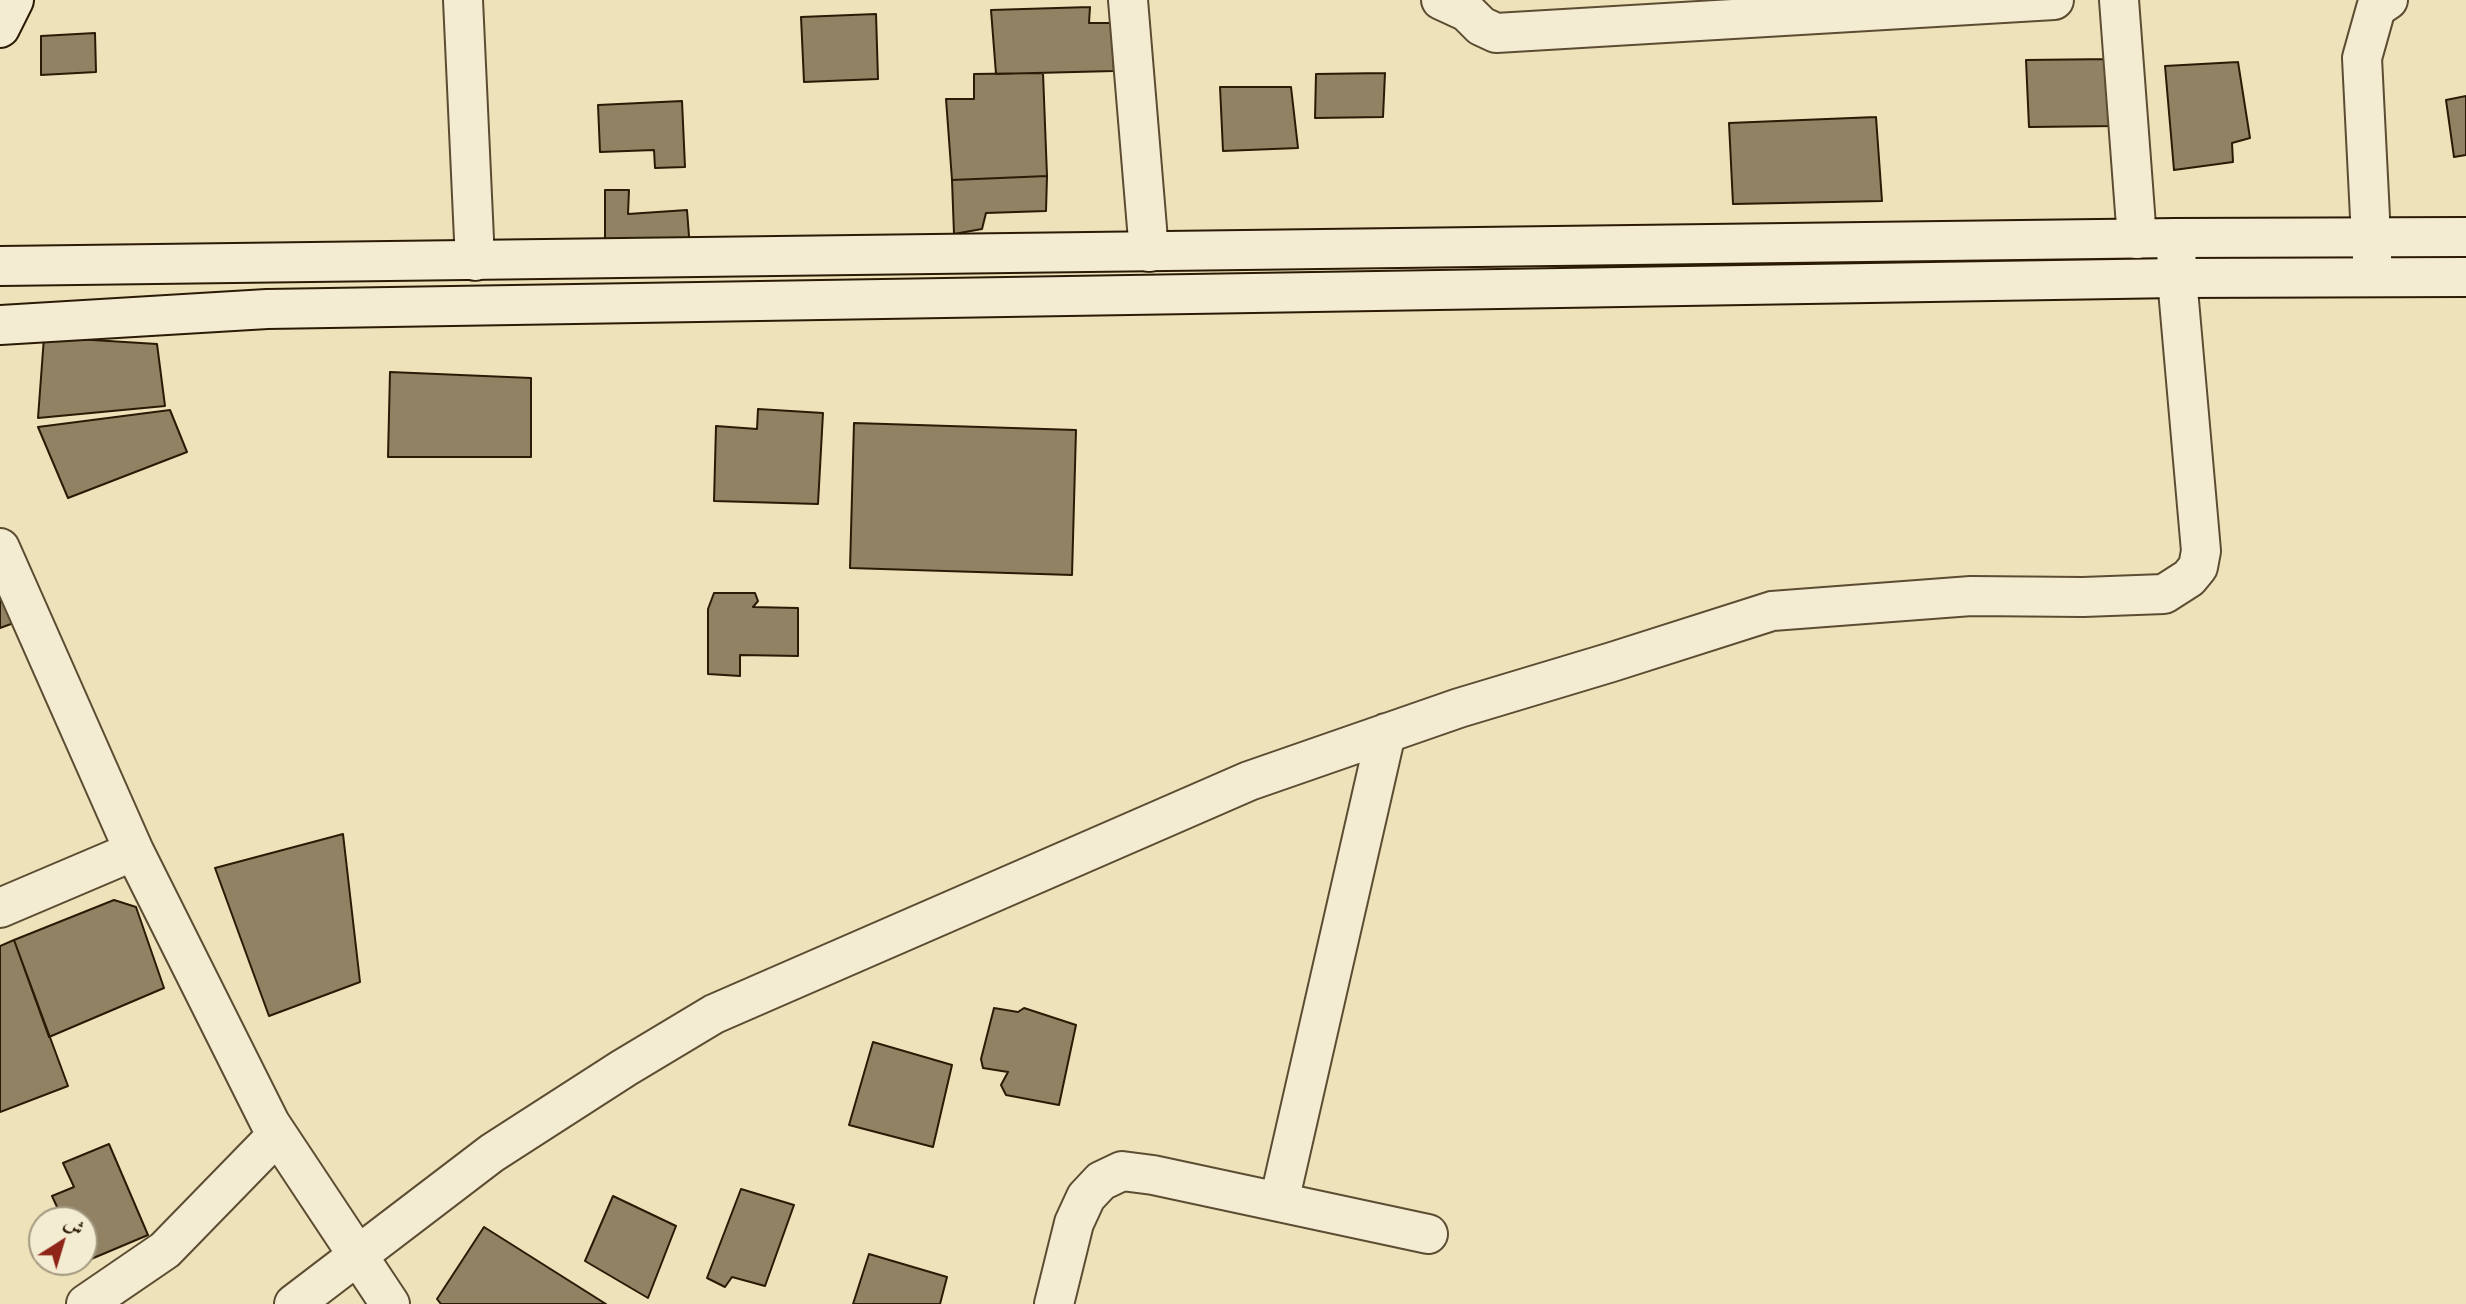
<!DOCTYPE html>
<meta charset="utf-8">
<style>
body{margin:0}
#map{position:relative;width:2466px;height:1304px;overflow:hidden;background:#ede2b9;font-family:"IM FELL Double Pica",Amiri,serif}
canvas{display:block}
.north{position:absolute;left:28px;top:1206px;width:70px;height:70px;box-sizing:border-box;background:#f3ecd2;border:2px solid #a39880;border-radius:50%;rotate:37deg;font-size:19px;font-weight:700;line-height:28px;text-align:center;color:#2b1a05}
.north::after{content:'';display:block;margin:auto;width:24px;height:32px;background:#8f2418;clip-path:polygon(50% 0,100% 100%,50% 72%,0 100%)}
</style>
<div id="map">
<canvas width="2466" height="1304"></canvas>
<div class="north">ش</div>
</div>
<script>
const ctx = document.querySelector('canvas').getContext('2d');
ctx.lineJoin = 'round';
function fillPath(path, color) { ctx.fillStyle = color; ctx.fill(path, 'evenodd'); }
const poly = rows => new Path2D(rows.map(r => 'M' + r).join(''));
function stroke(path, color, width, dash) { ctx.strokeStyle = color; ctx.lineWidth = width; ctx.lineCap = dash ? 'butt' : 'round'; ctx.setLineDash(dash || []); ctx.stroke(path); }
const building = poly([
 [1090,7,1089,23,1111,23,1114,71,996,74,991,10,1090,7],
 [876,14,878,79,804,82,801,17,876,14],
 [95,33,96,72,41,75,41,36,95,33],
 [2113,59,2118,126,2029,127,2026,60,2113,59],
 [2238,62,2250,138,2232,143,2233,162,2174,170,2165,66,2238,62],
 [1043,73,1047,176,952,180,946,99,974,99,974,74,1043,73],
 [1385,73,1383,117,1315,118,1316,74,1385,73],
 [1220,87,1291,87,1298,148,1223,151,1220,87],
 [2466,96,2466,155,2454,157,2446,100,2466,96],
 [682,101,685,167,655,168,654,150,600,152,598,105,682,101],
 [1876,117,1882,201,1733,204,1729,123,1876,117],
 [1047,176,1046,211,986,213,982,229,954,234,952,180,1047,176],
 [605,190,629,190,628,214,687,210,690,249,605,250,605,190],
 [44,337,157,344,165,406,38,418,44,337],
 [390,372,531,378,531,457,388,457,390,372],
 [758,409,823,413,818,504,714,501,716,426,757,429,758,409],
 [170,410,187,452,68,498,38,427,170,410],
 [854,423,1076,430,1072,575,850,568,854,423],
 [0,573,19,621,0,628,0,573],
 [714,593,755,593,758,601,753,607,798,608,798,656,740,655,740,676,708,674,708,609,714,593],
 [343,834,360,982,269,1016,215,868,343,834],
 [114,900,136,907,164,988,49,1037,14,940,114,900],
 [14,940,68,1086,0,1112,0,946,14,940],
 [994,1008,1018,1012,1024,1008,1076,1025,1059,1105,1006,1095,1001,1085,1008,1072,983,1068,981,1059,994,1008],
 [873,1042,952,1065,933,1147,849,1125,873,1042],
 [109,1144,148,1235,84,1262,84,1220,63,1220,52,1196,74,1187,63,1163,109,1144],
 [741,1189,794,1205,765,1286,732,1277,725,1287,707,1278,741,1189],
 [613,1196,676,1226,648,1298,585,1261,613,1196],
 [484,1227,606,1304,441,1304,437,1299,484,1227],
 [869,1254,947,1277,940,1304,853,1304,869,1254]
]);
const street = poly([
 [463,0,475,261],
 [1128,0,1149,252],
 [1441,0,1467,12,1481,26,1496,33,2054,0],
 [2119,0,2137,239],
 [2373,277,2362,58,2376,8,2388,0],
 [0,548,134,851,270,1123,390,1304],
 [0,908,134,851],
 [1279,1202,1386,733],
 [86,1304,165,1250,277,1135],
 [294,1304,492,1153,624,1068,714,1014,1249,781,1459,708,1612,662,1772,611,1971,596,2083,597,2164,594,2189,578,2198,567,2201,551,2177,278,2176,238],
 [1054,1304,1074,1223,1086,1197,1101,1181,1122,1171,1153,1175,1428,1234]
]);
const secondary = poly([
 [0,28,14,0],
 [0,266,2176,238,2466,237],
 [0,325,267,309,2177,278,2466,277]
]);
fillPath(building, '#908263');
stroke(building, '#2b1a05', 2);
stroke(street, '#5c4c32', 42);
stroke(secondary, '#2b1a05', 42);
stroke(street, '#f3ecd2', 38);
stroke(secondary, '#f3ecd2', 38);
</script>
